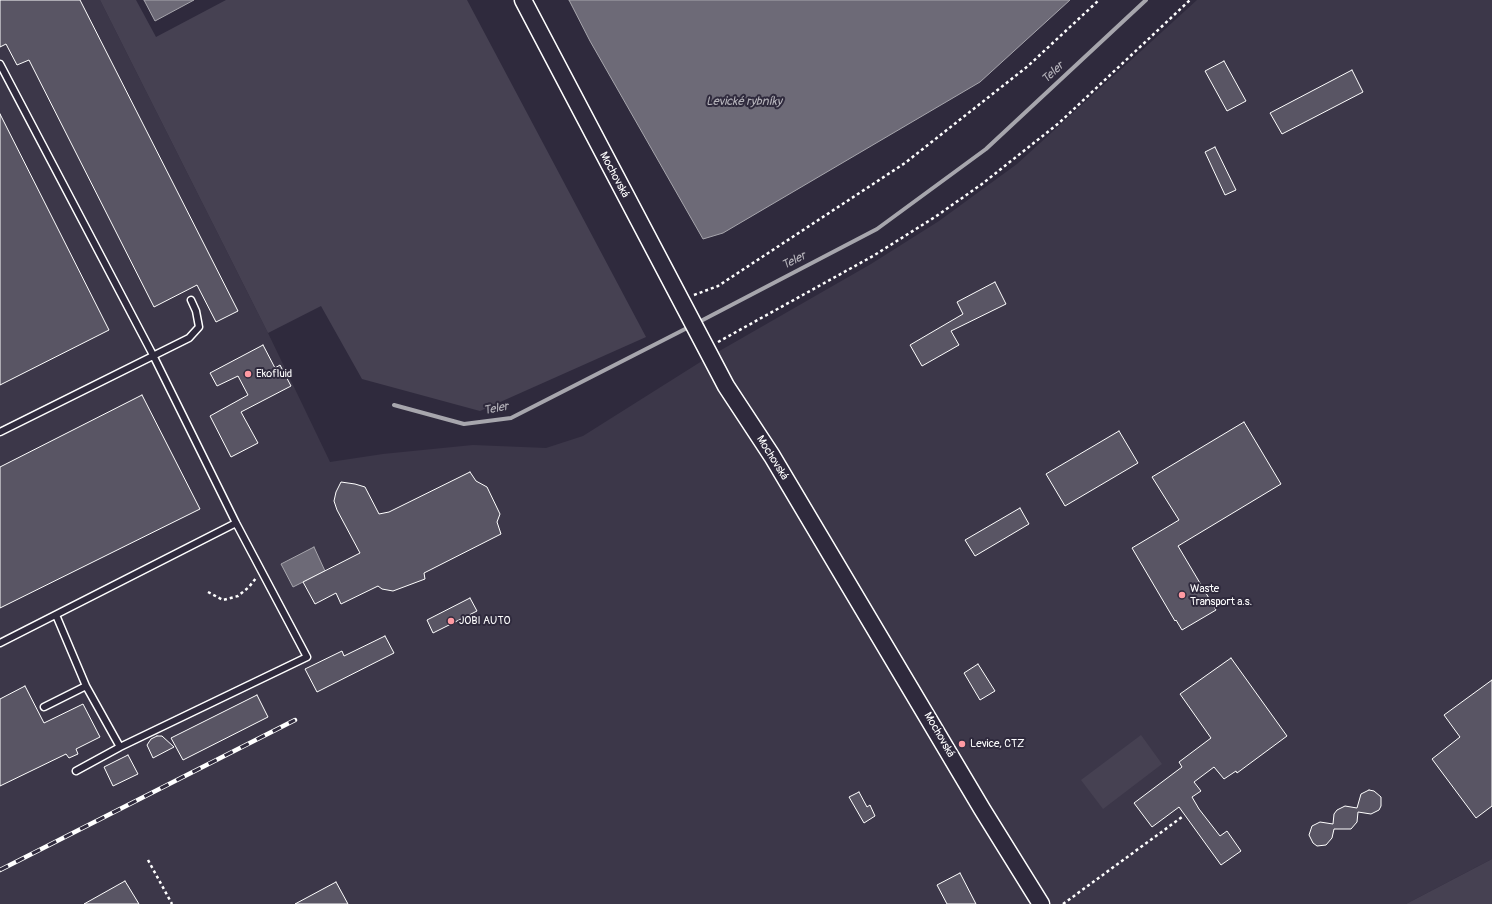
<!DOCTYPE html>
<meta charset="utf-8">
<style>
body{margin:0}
canvas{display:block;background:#2f2a3d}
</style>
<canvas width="1492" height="904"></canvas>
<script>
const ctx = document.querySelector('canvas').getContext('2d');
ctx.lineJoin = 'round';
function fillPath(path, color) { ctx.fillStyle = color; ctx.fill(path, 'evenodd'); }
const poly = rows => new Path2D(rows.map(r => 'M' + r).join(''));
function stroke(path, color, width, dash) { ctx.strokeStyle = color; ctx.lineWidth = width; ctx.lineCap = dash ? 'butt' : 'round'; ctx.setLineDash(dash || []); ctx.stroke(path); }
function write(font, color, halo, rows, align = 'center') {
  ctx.font = font + ' Pangolin,sans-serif'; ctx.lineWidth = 4; ctx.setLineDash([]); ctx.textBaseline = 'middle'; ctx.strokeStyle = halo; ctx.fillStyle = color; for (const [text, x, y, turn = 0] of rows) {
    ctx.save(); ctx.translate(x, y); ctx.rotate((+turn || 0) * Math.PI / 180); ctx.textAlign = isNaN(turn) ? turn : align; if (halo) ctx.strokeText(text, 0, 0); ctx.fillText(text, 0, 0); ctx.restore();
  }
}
const built = poly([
 [0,0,100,0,268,333,330,462,383,454,473,445,546,448,583,436,702,361,871,264,939,221,1017,164,1197,0,1492,0,1492,859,1406,904,0,904]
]);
const green = poly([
 [100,0,136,0,156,37,226,0,467,0,646,337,480,411,362,379,321,306,268,333],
 [1141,735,1162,764,1103,809,1081,780],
 [1492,859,1492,904,1406,904]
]);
const water = poly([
 [144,0,194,0,155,21,144,0],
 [569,0,1070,0,980,82,723,233,703,239,590,41,569,0],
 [314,547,325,571,293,587,281,564,314,547]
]);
const stream = poly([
 [697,323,877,229,986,149,1146,0],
 [394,405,464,424,511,418,691,326]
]);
const building = poly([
 [0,0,80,0,238,311,216,322,197,285,154,307,29,60,17,65,6,44,0,47,0,0],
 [1224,61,1246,101,1227,111,1205,71,1224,61],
 [1352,70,1363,92,1282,134,1270,113,1352,70],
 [0,114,109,330,0,385,0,114],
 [1215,147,1236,190,1225,195,1205,152,1215,147],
 [995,282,1006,304,951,331,959,345,922,366,910,345,963,314,957,302,995,282],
 [263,345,275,368,280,365,291,386,241,412,258,443,231,457,210,416,248,395,238,376,217,386,210,373,263,345],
 [142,395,200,509,0,608,0,467,142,395],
 [1244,422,1281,484,1178,546,1216,610,1182,630,1176,620,1175,621,1132,548,1179,520,1152,477,1244,422],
 [1119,431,1138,463,1065,506,1046,474,1119,431],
 [470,472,476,481,487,487,500,514,497,522,501,534,424,573,425,579,393,591,382,589,378,586,341,604,336,593,315,604,303,582,360,553,337,510,334,501,336,492,341,482,355,484,365,487,379,514,389,512,470,472],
 [1020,508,1029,524,975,556,965,540,1020,508],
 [470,598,477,611,433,633,427,620,470,598],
 [385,636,394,653,317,692,305,669,342,651,344,656,385,636],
 [1231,658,1287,736,1237,773,1236,771,1224,779,1214,767,1194,782,1201,791,1192,797,1199,809,1220,836,1227,831,1241,851,1221,865,1179,807,1152,827,1134,803,1182,767,1179,762,1211,738,1180,694,1231,658],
 [978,664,995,691,980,700,964,673,978,664],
 [1492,680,1492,806,1476,818,1432,759,1460,737,1444,715,1492,680],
 [25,686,44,723,83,704,100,737,76,749,78,754,69,758,66,754,0,786,0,699,25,686],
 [257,695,268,717,183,760,171,738,257,695],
 [157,736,162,736,174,747,153,758,147,745,151,739,157,736],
 [128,755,138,774,113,786,104,767,128,755],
 [1369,790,1374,791,1381,797,1381,806,1379,810,1371,814,1358,812,1357,822,1351,829,1334,829,1332,838,1326,845,1317,846,1313,843,1309,835,1312,826,1320,822,1333,824,1334,814,1337,810,1345,806,1357,808,1361,794,1369,790],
 [859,792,867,807,870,805,875,816,864,823,849,797,859,792],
 [960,873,976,904,947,904,937,885,960,873],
 [125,881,139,904,84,904,125,881],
 [336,882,348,904,295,904,336,882]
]);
const path = poly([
 [694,295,718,286,905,163,1028,66,1099,0],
 [718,342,873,256,935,217,982,184,1059,123,1190,0],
 [208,592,223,600,238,596,249,587,256,578],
 [148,860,172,904],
 [1063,904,1182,817]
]);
const lane = poly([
 [0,64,153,355,236,523,307,657,120,747],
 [0,432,189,338,199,327,196,311,191,300],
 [0,643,236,523],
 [44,707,86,686,56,615],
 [76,771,120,747,86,686]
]);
const secondary = poly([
 [523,0,726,386,772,456,982,809,1041,904]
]);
const rail = poly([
 [0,870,295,720]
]);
const markers = [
 [248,374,4,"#ff9aa2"],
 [1182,595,4,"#ff9aa2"],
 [451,621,4,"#ff9aa2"],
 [962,744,4,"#ff9aa2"]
];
const streetNames = [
 ["Mochovská",614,175,62],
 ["Mochovská",772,458,58],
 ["Mochovská",939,735,60]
];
const poiNames = [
 ["Ekofluid",256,374],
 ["Waste",1190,589],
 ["Transport a.s.",1190,602],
 ["JOBI AUTO",459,621],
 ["Levice, CTZ",970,744]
];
const waterNames = [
 ["Teler",1053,73,-43],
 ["Levické rybníky",744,102],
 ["Teler",794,261,-27],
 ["Teler",496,409,-11]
];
fillPath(built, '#3c3749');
fillPath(green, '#464152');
fillPath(water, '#6d6a77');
stroke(water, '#a7a6ad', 1);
stroke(stream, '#a7a6ad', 4);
fillPath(building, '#595564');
stroke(building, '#fff', 1);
stroke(lane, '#fff', 9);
stroke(secondary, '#fff', 19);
stroke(path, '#fff', 2.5, [3, 3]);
stroke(lane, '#2f2a3d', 6);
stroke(secondary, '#2f2a3d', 16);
stroke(rail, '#fff', 4.5);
stroke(rail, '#2f2a3d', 3, [9]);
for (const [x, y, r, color] of markers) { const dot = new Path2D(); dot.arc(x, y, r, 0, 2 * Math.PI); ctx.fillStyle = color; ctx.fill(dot); stroke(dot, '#2f2a3d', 1.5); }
write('11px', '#fff', '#2f2a3d', streetNames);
write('11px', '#fff', '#2f2a3d', poiNames, 'left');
write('italic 12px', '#b6b4bb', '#2f2a3d', waterNames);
</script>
